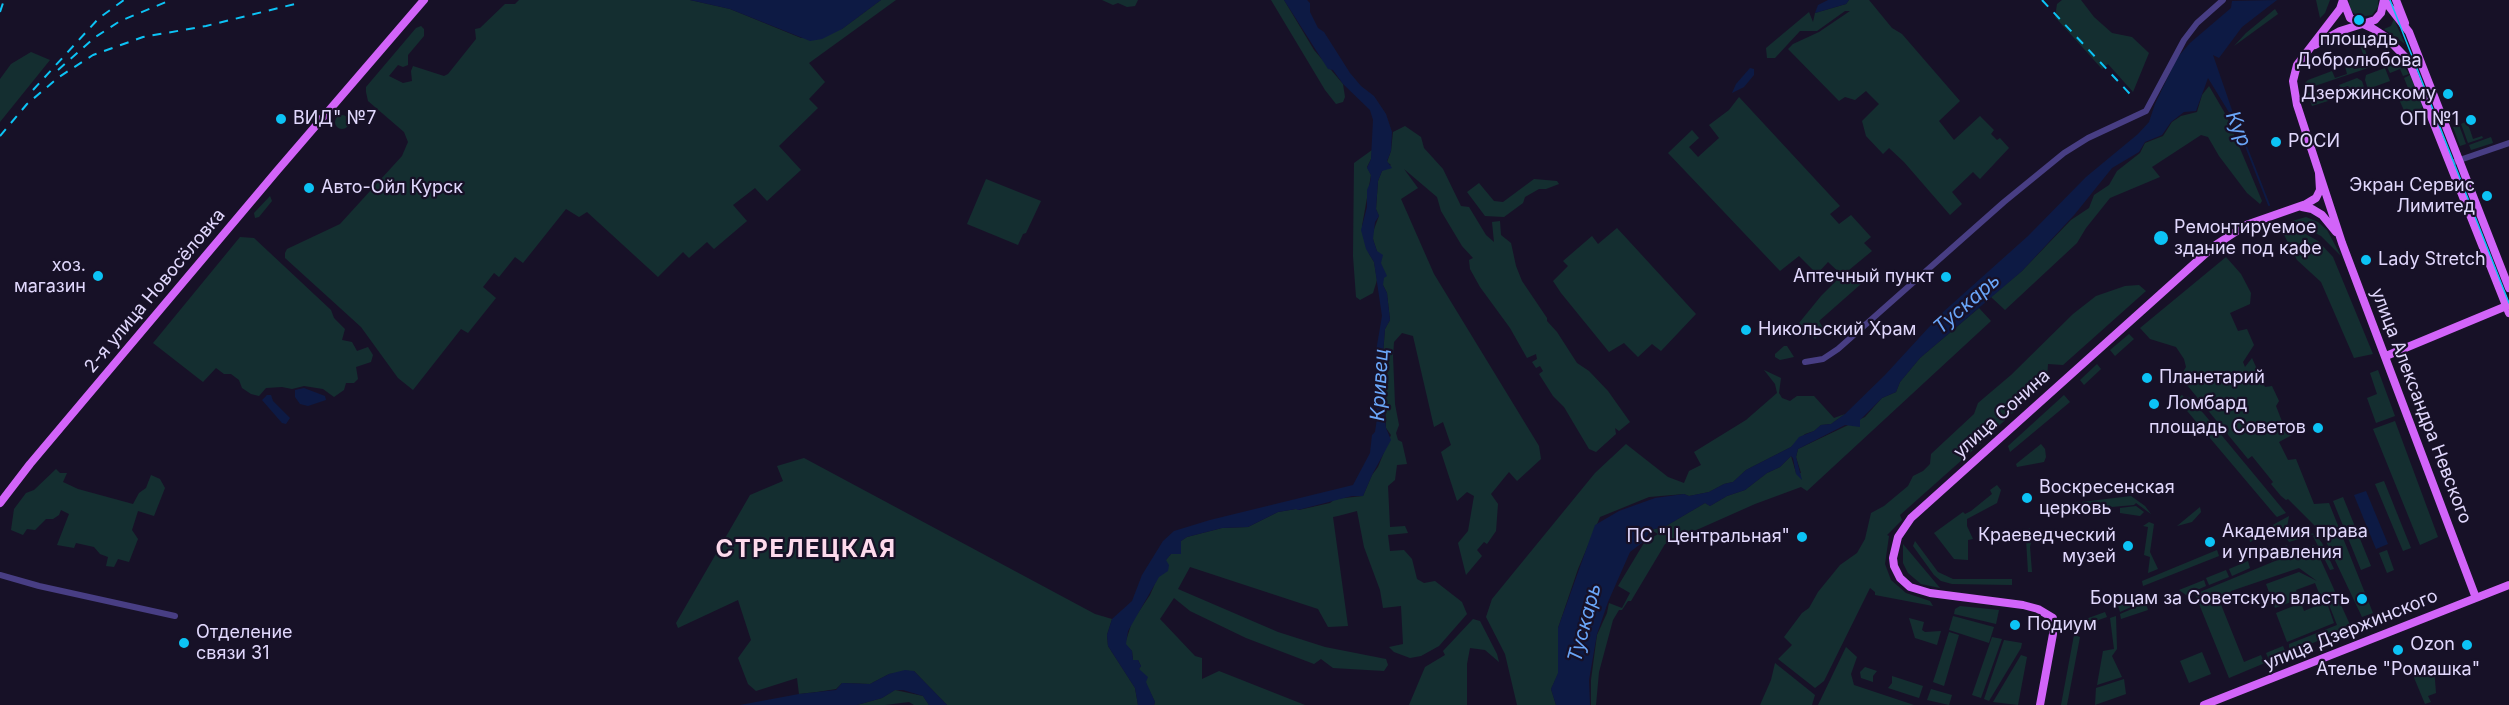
<!DOCTYPE html>
<meta charset="utf-8">
<style>
body{margin:0}
canvas{display:block;background:#171127}
</style>
<canvas width="2509" height="705"></canvas>
<script>
const ctx = document.querySelector('canvas').getContext('2d');
ctx.lineJoin = 'round';
function fillPath(path, color) { ctx.fillStyle = color; ctx.fill(path, 'evenodd'); }
const poly = rows => new Path2D(rows.map(r => 'M' + r).join(''));
function stroke(path, color, width, dash) { ctx.strokeStyle = color; ctx.lineWidth = width; ctx.lineCap = dash ? 'butt' : 'round'; ctx.setLineDash(dash || []); ctx.stroke(path); }
function write(font, color, halo, rows, align = 'center') {
  ctx.font = font + ' Inter,sans-serif'; ctx.lineWidth = 4.5; ctx.setLineDash([]); ctx.textBaseline = 'middle'; ctx.strokeStyle = halo; ctx.fillStyle = color; for (const [text, x, y, turn = 0] of rows) {
    ctx.save(); ctx.translate(x, y); ctx.rotate((+turn || 0) * Math.PI / 180); ctx.textAlign = isNaN(turn) ? turn : align; if (halo) ctx.strokeText(text, 0, 0); ctx.fillText(text, 0, 0); ctx.restore();
  }
}
const green = poly([
 [519,0,690,0,730,9,801,38,842,29,881,0,896,0,809,63,825,82,809,99,818,108,779,146,801,170,767,201,755,188,733,205,747,221,714,249,707,242,689,258,683,252,658,277,587,212,579,217,566,209,523,263,515,257,499,277,494,273,483,287,496,298,468,333,461,329,413,390,398,378,361,327,285,258,285,253,287,249,340,224,402,156,408,142,404,132,368,101,366,92,366,87,416,28,421,26,424,29,424,36,408,55,408,65,403,67,398,65,389,76,403,83,412,81,411,71,413,66,444,76,448,74,476,39,475,29,480,28,505,4,515,4],
 [1102,0,1138,0,1135,6,1127,7,1118,3,1113,5],
 [1271,0,1284,0,1314,50,1343,84,1345,97,1343,102,1336,104,1325,90],
 [1849,0,1869,0,1892,28,1902,34,1960,101,1939,121,1954,140,1980,116,1994,130,1991,134,1997,140,2000,138,2009,148,1980,179,1973,172,1952,192,1962,204,1950,215,1904,162,1889,148,1883,154,1866,136,1862,121,1879,104,1866,91,1855,100,1845,97,1839,101,1788,49,1793,44,1819,32,1850,11,1845,11,1817,31,1800,31,1775,58,1767,58,1766,48,1809,12,1813,22,1815,13,1846,4],
 [2062,0,2081,0,2094,17,2112,33,2132,37,2149,53,2133,92,2108,64,2102,69,2055,17,2057,4],
 [2316,0,2330,0,2325,13,2320,18],
 [2349,0,2378,0,2378,7,2372,15,2359,17,2350,10],
 [2275,9,2278,14,2234,46,2246,33],
 [2394,19,2405,44,2384,29,2391,26],
 [2361,38,2371,67,2306,89,2305,83,2308,80,2332,71,2335,78,2347,74,2345,66,2350,65,2354,69,2360,68,2365,60,2359,42],
 [31,52,50,60,0,122,0,79,11,64],
 [2401,61,2409,74,2403,76,2400,69,2390,73,2387,67],
 [2385,68,2390,81,2368,89,2365,80,2366,75],
 [2410,75,2423,106,2421,109,2406,115,2398,97,2410,93,2404,78],
 [2357,78,2362,81,2365,90,2358,93,2360,98,2356,100,2348,86,2341,88,2339,85],
 [2209,86,2226,115,2262,201,2260,204,2247,193,2219,156,2208,137,2201,135,2152,167,2160,177,2110,198,2086,228,2077,243,2005,310,1991,297,2022,271,2071,220,2089,208,2094,195,2109,185,2117,171,2140,153,2145,143,2163,136,2172,122,2181,116,2197,112,2202,95],
 [2330,88,2328,101,2312,106,2307,93],
 [1739,97,1840,206,1830,214,1839,224,1851,215,1871,237,1864,243,1872,251,1849,270,1861,284,1819,321,1824,330,1815,339,1799,323,1821,296,1842,275,1828,262,1817,274,1799,256,1780,271,1668,153,1692,130,1699,138,1689,147,1698,157,1719,138,1709,125,1729,110],
 '335 122a7 7 0 1 1 14 0a7 7 0 1 1-14 0Z',
 [2467,121,2473,139,2482,136,2483,138,2468,143,2461,124],
 [2459,125,2466,144,2460,146,2453,127],
 [1405,126,1421,137,1424,148,1443,169,1461,206,1469,207,1486,235,1494,242,1492,222,1500,221,1501,235,1511,243,1516,266,1522,281,1547,318,1547,321,1557,332,1577,363,1589,371,1608,391,1630,422,1619,431,1615,428,1616,434,1596,452,1589,449,1564,407,1553,396,1539,374,1543,371,1540,366,1536,368,1532,362,1537,359,1536,354,1527,358,1510,328,1480,287,1470,269,1469,260,1473,258,1462,246,1441,211,1437,197,1404,169,1418,188,1401,199,1434,274,1539,446,1541,459,1517,481,1509,472,1491,494,1498,504,1496,531,1487,544,1484,542,1477,550,1482,556,1466,575,1458,543,1468,531,1474,496,1467,492,1457,501,1441,452,1451,445,1443,422,1434,427,1413,336,1402,333,1394,342,1393,356,1395,404,1399,425,1396,433,1398,440,1402,442,1407,464,1397,465,1395,480,1388,486,1390,527,1405,526,1408,533,1388,535,1390,551,1404,550,1412,559,1417,579,1424,583,1435,581,1462,602,1467,614,1439,646,1421,656,1410,658,1394,652,1389,647,1403,644,1401,606,1383,608,1380,590,1364,547,1357,511,1338,516,1333,517,1348,626,1328,627,1318,609,1190,567,1178,589,1278,632,1325,647,1386,659,1388,665,1384,671,1333,668,1321,659,1314,664,1246,638,1190,611,1174,598,1160,619,1195,656,1202,658,1202,679,1219,671,1305,705,1154,705,1155,702,1139,669,1141,666,1138,660,1133,660,1132,651,1125,644,1132,622,1150,595,1165,561,1171,554,1178,553,1181,541,1187,537,1222,528,1248,527,1278,512,1296,509,1299,510,1330,503,1335,499,1363,496,1372,475,1378,467,1391,435,1386,428,1385,396,1381,382,1385,367,1383,354,1385,329,1390,320,1387,293,1383,285,1381,263,1373,239,1373,232,1379,216,1376,209,1378,181,1382,171,1391,165,1387,162,1391,151,1393,132],
 [2491,137,2493,143,2471,150,2469,145],
 [1372,150,1371,159,1367,167,1371,175,1362,226,1369,254,1374,262,1377,280,1373,293,1360,300,1356,297,1353,256,1354,163],
 [986,179,1041,201,1026,233,1023,234,1018,245,967,224],
 [1534,179,1557,181,1559,184,1546,189,1539,189,1525,197,1523,203,1504,217,1485,216,1467,192,1479,183,1494,201,1503,202],
 [270,196,272,201,259,217,255,218,254,213],
 [2306,217,2318,222,2327,230,2341,256,2321,236,2292,221],
 [1617,228,1696,314,1661,351,1652,344,1638,357,1624,343,1609,352,1561,293,1553,281,1568,266,1563,261,1592,236,1598,244],
 [2287,228,2297,229,2318,241,2333,257,2373,354,2354,358,2321,282,2297,260,2281,229],
 [240,237,254,238,331,310,334,318,345,329,342,340,352,342,357,351,368,347,373,355,371,362,356,367,358,379,354,383,346,383,344,390,334,397,323,389,304,386,292,389,282,387,266,388,259,396,251,394,242,388,239,380,231,374,224,374,216,368,203,382,153,343],
 [2226,257,2241,274,2251,293,2250,304,2230,313,2238,331,2247,329,2254,345,2243,362,2245,367,2252,358,2265,387,2272,386,2279,401,2276,406,2283,424,2288,425,2292,435,2279,442,2288,460,2296,459,2314,504,2329,503,2373,613,2362,617,2322,533,2288,499,2286,500,2281,496,2271,484,2273,482,2252,456,2248,459,2187,385,2191,382,2183,372,2186,367,2184,359,2176,347,2150,339,2140,328],
 [2139,285,2146,291,2063,365,2048,364,2047,379,2030,397,2026,401,2022,396,2013,404,2017,409,1988,436,1985,433,1978,440,1981,443,1900,515,1902,520,1887,535,1889,536,1885,564,1891,580,1906,593,1930,601,1933,606,1875,595,1875,592,1870,588,1824,681,1815,688,1778,659,1792,645,1784,637,1802,613,1809,608,1818,592,1840,565,1857,553,1865,539,1871,513,1884,506,1908,486,1913,476,1923,471,1930,464,1931,454,1974,414,1978,403,2011,375,2073,314,2096,296,2125,286],
 [1979,308,1991,321,1807,491,1801,487,1755,504,1665,544,1631,601,1628,601,1622,610,1619,610,1613,620,1599,672,1596,705,1591,705,1591,680,1597,635,1607,613,1609,603,1622,608,1630,593,1618,586,1644,543,1658,534,1651,530,1666,526,1705,503,1710,506,1727,496,1745,490,1767,473,1780,467,1791,456,1796,473,1801,473,1796,457,1798,449,1865,417,1882,398,1896,392,1900,382,1920,358],
 [2129,334,2134,339,2115,356,2110,350],
 [1784,346,1787,346,1794,357,1780,360,1775,357,1775,354],
 [2097,364,2101,369,2084,385,2080,380],
 [1764,370,1781,378,1779,393,1782,398,1790,401,1797,396,1814,396,1834,418,1845,414,1831,424,1821,425,1814,431,1805,434,1791,447,1746,470,1733,482,1724,484,1709,492,1689,496,1684,494,1649,497,1600,517,1578,569,1558,628,1558,674,1551,689,1556,705,1517,705,1505,654,1486,617,1492,599,1595,473,1626,444,1668,477,1684,483,1689,471,1701,465,1694,452,1746,420,1777,393,1775,384],
 [2378,370,2395,416,2376,423,2367,398,2377,394,2370,373],
 [2064,395,2070,402,2010,452,2008,446],
 [2182,395,2187,400,2189,397,2204,414,2286,513,2277,517,2275,515,2177,399],
 [2395,421,2438,537,2420,545,2373,429],
 [2041,444,2045,449,2046,457,2044,462,2017,467,2016,464],
 [804,458,1095,614,1112,619,1107,635,1108,646,1135,688,1138,705,947,705,914,671,889,674,870,684,842,683,836,689,817,692,799,694,797,678,756,691,748,684,738,658,751,640,738,600,678,628,676,623,750,495,783,481,777,466],
 [56,469,60,473,67,473,63,482,78,489,133,504,139,493,146,488,151,475,160,479,165,488,154,516,138,511,132,530,138,539,129,562,118,559,114,567,106,566,108,557,100,554,94,547,76,543,74,548,57,545,69,514,61,510,59,515,53,519,46,519,35,530,27,529,23,535,11,530,14,509,26,493,34,490],
 [2384,481,2411,548,2403,551,2375,484],
 [1997,485,2001,490,1997,503,1967,519,1967,526,1973,539,1968,540,1968,560,1954,559,1934,533,1963,512,1965,514,1971,511,1992,494,1990,490],
 [2131,496,2145,506,2151,514,2136,503,2134,505,2066,511,2066,505,2073,503],
 [2343,497,2371,566,2361,570,2333,501],
 [2136,506,2144,512,2140,516,2120,513,2120,508],
 [2200,507,2201,512,2192,522,2177,526],
 [2289,516,2287,527,2250,542,2249,538],
 [2149,522,2154,524,2150,552,2158,569,2148,573,2150,557,2144,555,2148,527,2143,526],
 [2029,528,2033,533,2030,547,2032,572,2028,572,2026,539],
 [2303,532,2315,534,2289,542,2285,536],
 [2316,535,2322,543,2334,569,2330,570,2313,536],
 [1915,541,1938,572,1953,579,2012,579,2012,585,1952,584,1941,581,1934,575,1913,546],
 [1903,544,1940,588,1921,584,1908,573,1903,563],
 [2287,545,2290,552,2272,561,2270,552],
 [2314,545,2351,627,2229,678,2195,594],
 [2299,568,2317,581,2299,572,2266,584,2275,608,2299,599,2296,590,2315,583,2323,603,2304,611,2301,603,2276,613,2287,642,2334,623,2327,603,2328,602,2337,625,2289,644,2289,650,2285,651,2283,646,2266,653,2269,660,2264,662,2261,655,2244,662,2220,602,2228,599,2231,591],
 [2217,550,2219,556,2143,586,2142,581],
 [2387,550,2394,570,2387,573,2379,553],
 [2248,561,2250,568,2232,576,2229,569],
 [2226,570,2229,577,2209,585,2206,578],
 [2204,580,2206,586,2186,595,2179,590],
 [2147,594,2149,599,2120,612,2118,606],
 [2146,603,2148,610,2121,619,2120,614],
 [1960,606,1999,610,1996,624,1954,614,1955,609],
 [2105,612,2107,617,2084,625,2083,620],
 [1953,616,1994,627,1989,643,1949,630],
 [2116,616,2117,649,2112,656,2122,677,2097,685,2103,651,2114,649,2110,618],
 [1909,618,1924,622,1922,630,1925,632,1941,631,1937,645,1915,638],
 [1473,619,1480,621,1497,654,1499,662,1485,650,1470,648,1467,664,1467,705,1409,705,1425,667,1445,655,1443,651],
 [1949,632,1959,635,1944,686,1933,682],
 [2074,635,2080,637,2067,705,2061,705],
 [1992,637,2002,639,1981,698,1972,695],
 [2004,640,2022,643,2021,648,1989,701,1984,699],
 [1846,647,1857,657,1851,674,1854,685,1914,705,1818,705],
 [2202,652,2211,674,2189,683,2180,661],
 [2021,655,2027,657,2018,705,1993,702],
 [1775,663,1815,695,1812,705,1760,705,1771,680],
 [2418,664,2422,671,2434,667,2436,693,2428,696,2431,702,2425,704,2410,668],
 [1865,667,1877,671,1873,676,1873,682,1861,678,1860,672],
 [1892,676,1923,686,1919,698,1888,688,1892,683],
 [2124,679,2126,694,2095,705,2096,688],
 [1931,689,1952,695,1949,705,1927,700],
 [895,690,923,696,929,705,914,705,909,702,885,705,857,705,882,698]
]);
const water = poly([
 [690,0,881,0,842,29,822,39,810,41,730,9],
 [1284,0,1307,0,1310,3,1310,12,1318,28,1324,32,1350,73,1361,86,1374,96,1386,114,1392,132,1391,151,1387,161,1392,168,1382,171,1378,181,1376,209,1379,216,1375,222,1373,239,1377,251,1383,255,1381,263,1387,276,1384,278,1383,285,1387,293,1390,320,1385,329,1383,354,1385,367,1381,382,1386,428,1391,440,1372,475,1363,496,1352,496,1298,510,1296,509,1278,512,1248,527,1222,528,1187,537,1181,541,1181,554,1171,554,1166,560,1169,565,1168,571,1159,577,1128,631,1126,644,1132,651,1133,660,1138,660,1141,666,1139,669,1148,677,1146,682,1155,702,1154,705,1138,705,1135,688,1108,646,1107,635,1112,619,1132,601,1142,575,1163,541,1174,531,1210,520,1353,485,1370,453,1372,435,1375,432,1378,412,1374,404,1377,393,1374,381,1376,370,1375,357,1382,316,1374,262,1366,249,1361,230,1367,207,1367,190,1370,183,1371,175,1367,168,1371,159,1373,120,1370,110,1343,84,1333,70,1328,69],
 [1828,0,1849,0,1846,4,1815,13,1818,5],
 [2277,0,2242,27,2219,58,2213,55,2233,113,2230,114,2208,78,2196,111,2184,112,2171,122,2162,135,2145,142,2139,152,2112,168,2075,214,2022,271,1920,358,1900,382,1896,392,1882,398,1860,420,1860,427,1845,425,1798,449,1796,457,1802,480,1796,474,1793,458,1791,456,1780,467,1767,473,1745,490,1727,496,1710,506,1705,503,1666,526,1651,530,1643,542,1630,552,1608,602,1597,634,1589,680,1590,705,1556,705,1551,689,1558,673,1558,628,1595,525,1619,511,1655,498,1684,494,1689,496,1709,492,1724,484,1733,482,1746,470,1791,447,1799,437,1814,431,1821,425,1831,424,1845,414,1885,375,1942,313,2028,236,2086,177,2138,134,2149,122,2155,104,2177,58,2190,43,2231,8,2232,1],
 [1750,68,1754,69,1754,75,1744,87,1732,93,1736,84],
 [304,388,325,396,326,400,308,406,300,404,295,397,295,390],
 [267,395,271,395,273,401,290,418,286,424,282,423,262,400],
 [2366,491,2388,544,2376,549,2354,495],
 [905,670,914,671,947,705,929,705,923,696,903,690,895,690,882,698,857,705,740,705,799,694,836,690,842,683,870,684,889,674]
]);
const stream = poly([
 [2233,113,2269,205]
]);
const minor = poly([
 [2451,163,2509,143],
 [1805,362,1823,359,1838,349,2004,202,2064,153,2088,138,2146,111,2184,40,2197,23,2223,0],
 [0,575,39,586,175,616]
]);
const major = poly([
 [2343,0,2340,9,2297,65,2293,81,2297,105,2342,243,2476,598],
 [2343,0,2350,18,2372,28,2386,37,2409,61,2509,313],
 [2384,0,2409,32,2509,288],
 [2396,0,2405,23],
 [2315,45,2340,31,2375,20,2381,13,2384,0],
 [2302,207,2312,209,2322,215,2336,232],
 [2386,356,2509,305],
 [0,503,30,464,276,172,424,0],
 [2040,705,2053,634,2053,618,2038,609,2023,605,1930,593,1910,587,1900,578,1894,566,1893,558,1898,537,1911,518,2214,246,2246,225,2306,204,2316,198,2320,190,2319,173],
 [2204,705,2509,585]
]);
const tram = poly([
 [2390,0,2509,303]
]);
const rail = poly([
 [2042,0,2130,94],
 [0,12,4,0],
 [58,70,94,38,120,21,171,0],
 [33,90,99,18,124,0],
 [0,136,27,104,59,77,93,55,143,37,206,26,299,3]
]);
const markers = [
 [2359,20,6,"#0cc3f5"],
 [2448,94,6,"#0cc3f5"],
 [281,119,6,"#0cc3f5"],
 [2471,120,6,"#0cc3f5"],
 [2276,142,6,"#0cc3f5"],
 [309,188,6,"#0cc3f5"],
 [2487,196,6,"#0cc3f5"],
 [2161,238,8,"#0cc3f5"],
 [2366,260,6,"#0cc3f5"],
 [98,276,6,"#0cc3f5"],
 [1946,277,6,"#0cc3f5"],
 [1746,330,6,"#0cc3f5"],
 [2147,378,6,"#0cc3f5"],
 [2154,404,6,"#0cc3f5"],
 [2318,428,6,"#0cc3f5"],
 [2027,498,6,"#0cc3f5"],
 [1802,537,6,"#0cc3f5"],
 [2210,542,6,"#0cc3f5"],
 [2128,546,6,"#0cc3f5"],
 [2362,599,6,"#0cc3f5"],
 [2015,625,6,"#0cc3f5"],
 [184,643,6,"#0cc3f5"],
 [2467,645,6,"#0cc3f5"],
 [2398,650,6,"#0cc3f5"]
];
const poiNames = [
 ["площадь",2359,40,"center"],
 ["Добролюбова",2359,61,"center"],
 ["Дзержинскому",2436,94,"right"],
 ["ВИД\" №7",293,119],
 ["ОП №1",2459,120,"right"],
 ["РОСИ",2288,142],
 ["Экран Сервис",2475,186,"right"],
 ["Лимитед",2475,207,"right"],
 ["Авто-Ойл Курск",321,188],
 ["Ремонтируемое",2174,228],
 ["здание под кафе",2174,249],
 ["Lady Stretch",2378,260],
 ["хоз.",86,266,"right"],
 ["магазин",86,287,"right"],
 ["Аптечный пункт",1934,277,"right"],
 ["Никольский Храм",1758,330],
 ["Планетарий",2159,378],
 ["Ломбард",2166,404],
 ["площадь Советов",2306,428,"right"],
 ["Воскресенская",2039,488],
 ["церковь",2039,509],
 ["Академия права",2222,532],
 ["и управления",2222,553],
 ["Краеведческий",2116,536,"right"],
 ["музей",2116,557,"right"],
 ["ПС \"Центральная\"",1790,537,"right"],
 ["Борцам за Советскую власть",2350,599,"right"],
 ["Подиум",2027,625],
 ["Отделение",196,633],
 ["связи 31",196,654],
 ["Ozon",2455,645,"right"],
 ["Ателье \"Ромашка\"",2398,670,"center"]
];
const streetNames = [
 ["2-я улица Новосёловка",155,291,-50],
 ["улица Александра Невского",2421,406,69],
 ["улица Сонина",2002,414,-42],
 ["улица Дзержинского",2351,630,-22]
];
const waterNames = [
 ["Кур",2238,129,67],
 ["Тускарь",1967,304,-41],
 ["Кривец",1380,385,-87],
 ["Тускарь",1585,623,-75]
];
const districtNames = [
 ["СТРЕЛЕЦКАЯ",806,550]
];
fillPath(green, '#142e30');
fillPath(water, '#0d1a44');
stroke(stream, '#0d1a44', 2);
stroke(minor, '#483e84', 6);
stroke(major, '#d264f9', 8);
stroke(tram, '#0cc3f5', 1.5);
stroke(rail, '#0cc3f5', 2, [9, 8]);
for (const [x, y, r, color] of markers) { const dot = new Path2D(); dot.arc(x, y, r, 0, 2 * Math.PI); ctx.fillStyle = color; ctx.fill(dot); stroke(dot, '#171127', 2); }
write('18px', '#e1d8fd', '#171127', poiNames, 'left');
write('18px', '#e1d8fd', '#171127', streetNames);
write('italic 20px', '#6aa6f9', '#171127', waterNames);
ctx.letterSpacing = '1.5px';
write('bold 24px', '#fddaec', '#171127', districtNames);
ctx.letterSpacing = '0px';
</script>
